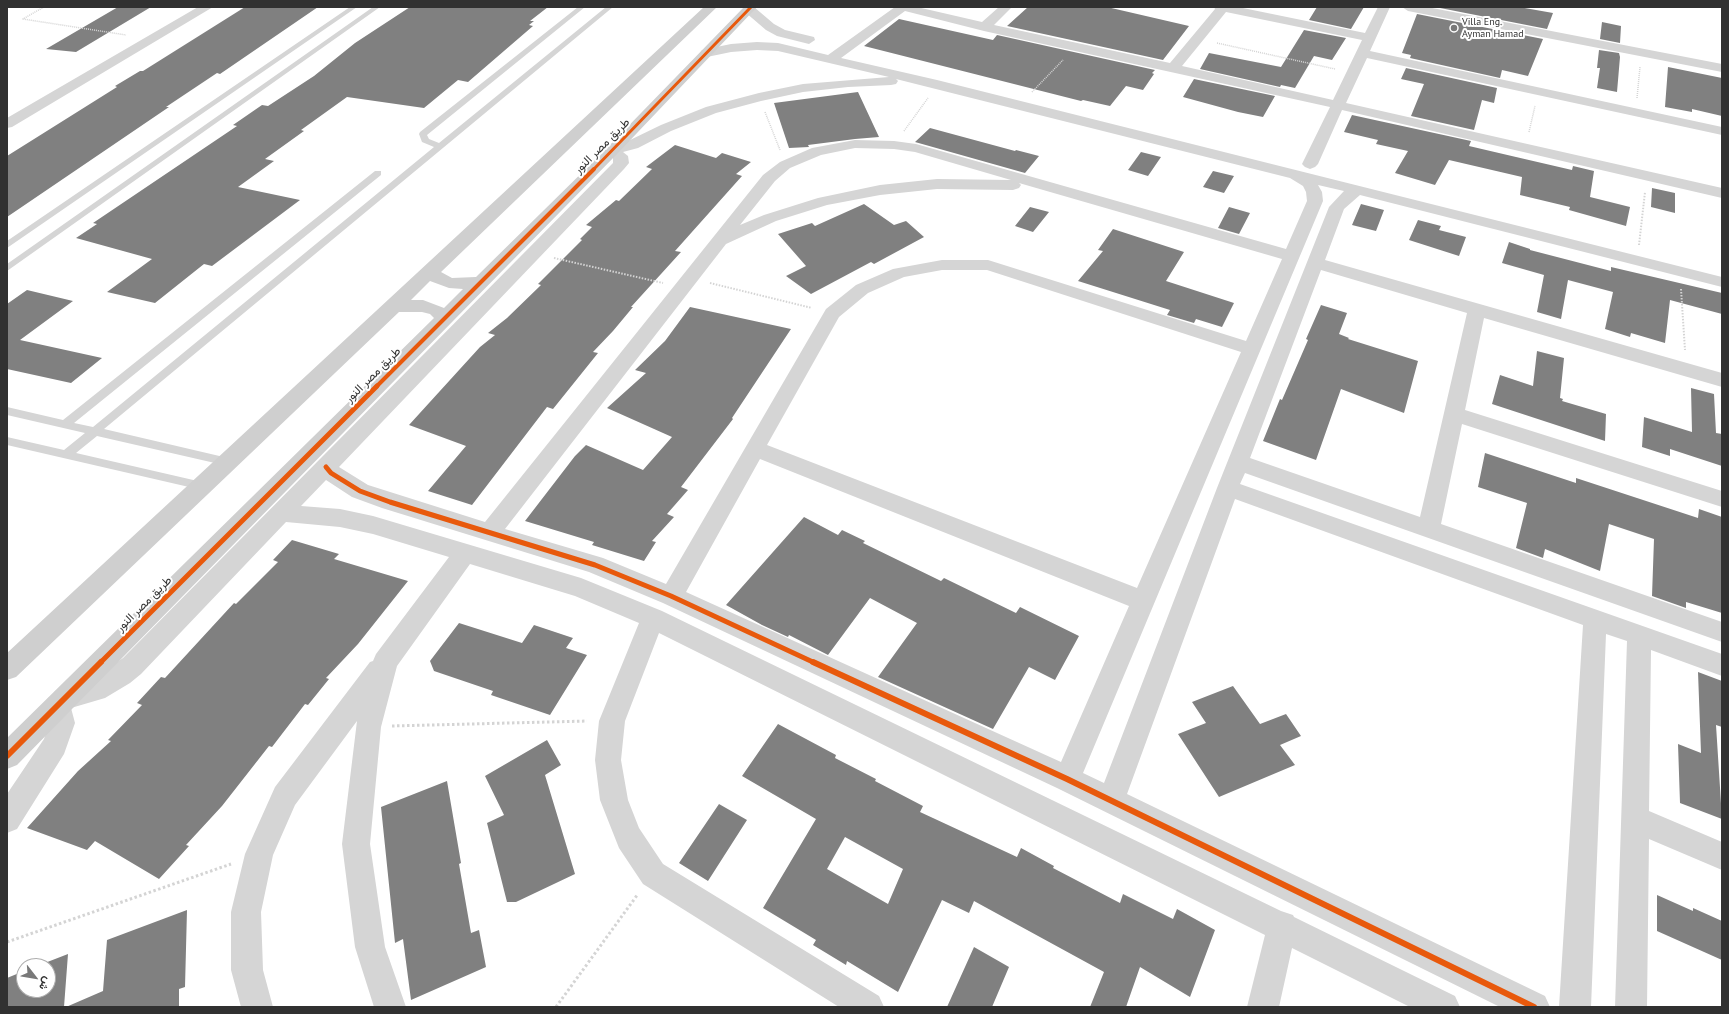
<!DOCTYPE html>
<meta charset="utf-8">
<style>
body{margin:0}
#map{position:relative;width:1729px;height:1014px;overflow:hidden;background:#fff;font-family:"PT Sans",Vazirmatn,sans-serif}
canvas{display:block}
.frame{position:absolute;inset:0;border:8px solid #313131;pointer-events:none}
.north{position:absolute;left:16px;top:958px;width:40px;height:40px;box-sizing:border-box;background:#fff;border:1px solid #adadad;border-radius:50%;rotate:121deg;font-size:11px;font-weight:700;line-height:16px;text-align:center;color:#313131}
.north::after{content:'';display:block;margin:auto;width:14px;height:18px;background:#797979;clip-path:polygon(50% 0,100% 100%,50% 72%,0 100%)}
</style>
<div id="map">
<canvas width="1729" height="1014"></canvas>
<div class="frame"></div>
<div class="north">ش</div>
</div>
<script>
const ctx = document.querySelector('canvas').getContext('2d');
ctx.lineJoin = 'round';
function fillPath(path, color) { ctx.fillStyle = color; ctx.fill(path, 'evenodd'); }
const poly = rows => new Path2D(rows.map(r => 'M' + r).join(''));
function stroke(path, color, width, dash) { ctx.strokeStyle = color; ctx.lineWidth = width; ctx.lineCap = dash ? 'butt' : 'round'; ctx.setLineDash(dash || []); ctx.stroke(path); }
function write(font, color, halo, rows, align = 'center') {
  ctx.font = font + ' "PT Sans",Vazirmatn,sans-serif'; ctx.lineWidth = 4; ctx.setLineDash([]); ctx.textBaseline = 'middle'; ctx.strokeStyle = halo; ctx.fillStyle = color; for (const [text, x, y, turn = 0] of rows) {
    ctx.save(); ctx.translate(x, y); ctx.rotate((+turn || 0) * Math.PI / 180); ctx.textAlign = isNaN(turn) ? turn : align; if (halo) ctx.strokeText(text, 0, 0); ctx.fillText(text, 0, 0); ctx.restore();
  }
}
const building = poly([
 [118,7,151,7,76,52,46,49],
 [245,7,318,7,220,74,217,73,166,107,169,107,7,217,7,156,117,87,115,86,140,71,143,71],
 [410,7,548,7,530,21,534,21,529,25,533,26,468,82,458,80,424,108,347,97,301,130,304,131,265,159,274,161,238,187,300,200,212,266,204,264,155,303,107,292,152,259,76,238,97,224,93,223,237,126,233,125,262,105,268,106,314,76,355,43],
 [1028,7,1107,7,1189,26,1163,60,1007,26],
 [1317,7,1364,7,1351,29,1309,20],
 [1435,7,1519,7,1553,13,1547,29],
 [1417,14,1543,39,1528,76,1502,70,1500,78,1410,58,1411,55,1402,53],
 [899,19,993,40,997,35,1155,70,1152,73,1154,74,1143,90,1126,86,1110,106,1083,100,1081,101,864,46],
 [1602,22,1621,26,1620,43,1600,39],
 [1304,30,1346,38,1332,60,1314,56,1295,88,1281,85,1280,87,1200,69,1209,53,1281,67],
 [1599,50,1619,53,1620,57,1617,92,1597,88,1600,68,1597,68],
 [1668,67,1722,78,1722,116,1692,109,1692,112,1665,107],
 [1406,68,1497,88,1494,103,1482,100,1474,130,1411,116,1424,84,1401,79],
 [1194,79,1275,96,1263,117,1238,112,1183,97],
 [858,92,879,137,855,139,808,145,809,147,789,148,774,103],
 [1352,115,1471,141,1469,146,1516,157,1572,170,1573,166,1594,171,1590,197,1630,207,1626,226,1569,210,1570,207,1520,195,1522,177,1449,160,1435,185,1395,173,1408,151,1376,144,1378,140,1344,132],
 [930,128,1015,151,1016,150,1039,156,1025,173,915,142],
 [675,145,716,158,722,153,751,162,736,174,742,176,675,251,681,252,631,307,633,307,613,331,593,352,598,353,553,409,547,407,472,505,428,491,466,446,409,425,480,347,495,335,488,333,507,318,541,285,538,284,582,240,580,239,592,227,586,225,616,200,619,201,652,169,646,167],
 [1141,152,1161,157,1148,176,1128,170],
 [1213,171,1234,176,1224,193,1203,187],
 [1652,188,1675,193,1675,213,1651,207],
 [864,204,894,225,906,221,924,237,874,264,871,262,811,294,786,276,806,266,778,234,812,223,815,226],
 [1361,204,1384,210,1376,231,1352,225],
 [1030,207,1049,212,1033,232,1015,226],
 [1229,207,1250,213,1239,234,1218,228],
 [1418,220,1441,226,1439,230,1466,237,1459,256,1409,240],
 [1113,229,1184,252,1166,281,1234,303,1222,327,1196,319,1194,323,1167,315,1170,310,1078,281,1103,251,1098,250],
 [1509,242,1530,249,1530,250,1611,271,1611,267,1722,293,1722,314,1670,300,1665,343,1631,333,1630,337,1605,329,1613,292,1568,280,1561,319,1537,312,1544,275,1502,263],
 [27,290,73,301,20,340,102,358,71,383,7,369,7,304],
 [1321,305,1347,313,1339,334,1349,338,1348,339,1418,361,1404,413,1341,389,1316,460,1263,441,1280,399,1282,400,1308,340,1306,339],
 [690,307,791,329,732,418,733,419,681,487,688,490,667,514,674,517,652,541,656,542,644,561,592,545,594,542,525,521,575,456,586,445,643,470,672,437,607,408,646,373,635,370,665,341],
 [1537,351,1564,358,1560,398,1563,399,1562,401,1606,414,1605,441,1492,404,1500,375,1533,386],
 [1691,388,1714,394,1716,433,1722,434,1722,466,1670,449,1670,456,1642,447,1644,417,1692,432],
 [1485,453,1576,483,1576,478,1698,518,1699,509,1722,517,1722,613,1686,602,1686,608,1652,596,1654,539,1609,524,1600,571,1545,549,1543,558,1516,548,1527,503,1478,487],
 [804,517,838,535,842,530,865,541,863,543,941,581,944,578,1016,613,1020,607,1079,636,1055,680,1029,667,993,729,878,677,917,623,870,598,828,655,789,635,788,637,762,625,726,605],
 [292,540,339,554,334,559,408,581,358,644,326,678,329,679,308,705,305,704,272,747,269,746,222,806,186,845,189,846,159,879,95,841,87,850,27,828,78,771,111,741,108,740,142,705,137,703,161,677,165,678,234,603,236,604,278,562,273,560],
 [459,623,522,643,534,625,573,638,566,648,587,655,550,715,491,695,493,691,434,671,430,661],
 [1698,672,1722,681,1722,727,1716,725,1722,819,1680,803,1678,744,1701,753],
 [1233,686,1260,724,1286,714,1301,736,1280,745,1295,765,1219,797,1178,734,1206,723,1192,702],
 [778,724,836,755,835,758,876,779,875,781,923,806,920,812,1017,857,1021,848,1054,866,1053,868,1120,903,1123,894,1173,919,1177,909,1215,930,1190,997,1140,967,1126,1007,1090,1007,1104,972,974,901,969,913,942,900,898,992,847,961,846,965,813,945,816,940,763,908,816,819,742,776],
 [845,837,903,869,888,904,827,869],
 [547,740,561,765,545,775,575,874,516,902,507,902,487,823,504,815,485,776],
 [447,781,461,863,459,864,471,933,479,930,486,967,411,1000,403,939,395,943,381,807],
 [719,804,747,820,708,881,679,863],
 [1657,895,1693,911,1693,908,1722,921,1722,960,1657,931],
 [187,910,185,987,179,989,179,1007,66,1007,103,991,107,940],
 [974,947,1009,967,992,1007,947,1007],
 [68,954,64,1007,7,1007,7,978,24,971,24,990,48,990,48,966,37,966]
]);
const pathFar2 = poly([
 [44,7,23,19,126,35],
 [1217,43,1335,69],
 [1032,92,1063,60],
 [1637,98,1640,67],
 [765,112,780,150],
 [904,131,928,98],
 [1529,132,1535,106]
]);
const pathFar1 = poly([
 [1639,245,1645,192],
 [554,258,663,283],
 [710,283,812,308],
 [1681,289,1685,350]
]);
const path = poly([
 [392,726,587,721],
 [7,942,231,864],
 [556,1007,638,894]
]);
const lane = poly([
 [350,7,357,7,7,248,7,241,350,7],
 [373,7,380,7,7,271,7,264,373,7],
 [578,7,585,7,427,135,429,139,439,143,606,7,613,7,104,429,228,458,232,459,234,462,232,465,228,466,97,436,76,453,202,482,206,483,208,486,206,489,202,490,7,445,7,437,64,450,85,433,7,415,7,407,63,420,375,171,381,171,381,175,74,423,93,427,434,147,422,142,419,134,420,132,578,7]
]);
const street = poly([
 [198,7,213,7,12,127,7,128,7,118,198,7],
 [744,7,754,7,774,24,785,30,814,37,815,40,809,44,777,36,766,30,745,12,743,9,744,7],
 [895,7,917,7,982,22,999,7,1012,7,994,25,1170,63,1215,9,1214,7,1238,7,1365,33,1378,7,1390,7,1370,51,1722,127,1722,135,1367,58,1346,103,1722,188,1722,198,1342,110,1318,164,1315,167,1310,169,1305,167,1302,164,1330,107,984,31,905,11,841,58,937,80,1722,277,1722,287,1360,195,1344,209,1325,260,1722,373,1722,387,1484,318,1465,410,1722,491,1722,507,1462,424,1441,524,1722,622,1722,642,1245,473,1240,484,1722,654,1722,676,1651,650,1649,811,1722,842,1722,870,1649,839,1647,1007,1615,1007,1627,641,1606,634,1591,1007,1559,1007,1583,625,1235,499,1127,794,1545,996,1550,1007,1500,1007,1057,788,663,603,589,572,382,508,352,497,326,480,301,506,340,509,373,516,581,578,662,611,1281,911,1293,915,1294,917,1455,996,1460,1007,1410,1007,1292,948,1279,1007,1247,1007,1265,935,659,633,625,721,621,760,628,800,639,828,663,864,879,996,884,1007,839,1007,643,884,619,848,600,800,595,760,599,721,639,623,575,596,470,564,397,666,381,727,370,844,385,947,406,1007,374,1007,355,947,342,844,357,721,295,805,273,855,261,912,263,970,273,1007,241,1007,231,970,231,912,245,854,275,787,370,662,373,661,376,654,449,557,373,534,340,527,286,522,141,674,130,683,105,698,71,708,75,723,64,754,17,829,7,833,7,794,44,739,49,723,48,715,44,706,48,698,53,696,55,691,90,680,123,658,613,163,613,158,604,151,609,146,628,141,661,125,706,107,759,93,803,84,889,77,778,51,757,50,731,52,707,57,700,53,702,50,731,44,757,42,778,43,828,55,895,7],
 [1226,12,1362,40,1333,100,1182,66,1226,12],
 [896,79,1290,178,1303,186,1306,192,1307,201,1286,249,916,144,894,141,855,140,812,148,780,162,763,175,485,522,368,485,339,467,624,169,629,163,628,156,623,152,638,148,671,131,716,113,761,101,803,92,848,87,891,85,896,84,898,81,896,79],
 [855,148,894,149,915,152,1011,180,937,179,880,185,818,198,764,215,740,225,775,181,790,168,821,155,855,148],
 [1019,183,1282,259,1246,341,988,260,942,260,893,269,856,285,826,309,666,584,603,558,505,529,726,244,776,221,827,205,880,195,937,189,1013,190,1019,188,1021,185,1019,183],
 [1318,185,1344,191,1329,207,1217,488,1104,783,1083,773,1323,201,1322,192,1318,185],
 [942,270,987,270,1241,352,1137,588,767,445,839,317,868,293,904,277,942,270],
 [1321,270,1467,313,1420,517,1250,458,1321,270],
 [760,459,1129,606,1061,762,686,592,760,459],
 [1402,7,1427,7,1722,64,1722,72,1408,11,1402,7]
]);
const secondary = poly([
 [704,7,717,7,441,272,452,278,476,277,607,148,744,7,757,7,617,154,17,765,7,769,7,738,434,318,430,314,422,312,399,312,16,677,7,680,7,653,704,7],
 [430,281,449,288,463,289,444,308,423,300,411,300,430,281]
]);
const cyclewayFar3 = poly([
 [593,170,751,7]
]);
const cyclewayFar2 = poly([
 [376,387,594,169]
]);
const cyclewayFar1 = poly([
 [326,467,331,473,360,491,390,502,595,565,671,596,815,663],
 [100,663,377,386]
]);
const cycleway = poly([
 [813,662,1067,779,1534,1007],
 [7,756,101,662]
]);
const markers = [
 [1454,28,4,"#797979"]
];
const farPoinames = [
 ["Villa Eng.",1462,22],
 ["Ayman Hamad",1462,34]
];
const streetNames = [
 ["طريق مصر النور",602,146,-45],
 ["طريق مصر النور",373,375,-45],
 ["طريق مصر النور",144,604,-45]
];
fillPath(building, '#808080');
stroke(pathFar2, '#d4d4d4', 1.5, [1, 1]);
stroke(pathFar1, '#d4d4d4', 2, [1.5, 1.5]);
stroke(path, '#d4d4d4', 3, [2.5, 2.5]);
fillPath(lane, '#d5d5d5');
fillPath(street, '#d5d5d5');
fillPath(secondary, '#cfcfcf');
stroke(cyclewayFar3, '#e8590c', 3);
stroke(cyclewayFar2, '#e8590c', 4);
stroke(cyclewayFar1, '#e8590c', 5);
stroke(cycleway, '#e8590c', 6);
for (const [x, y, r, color] of markers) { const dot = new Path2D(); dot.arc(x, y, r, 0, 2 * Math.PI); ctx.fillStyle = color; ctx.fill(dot); stroke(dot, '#fff', 1.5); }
write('10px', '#313131', '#fff', farPoinames, 'left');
write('12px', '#313131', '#fff', streetNames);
</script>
